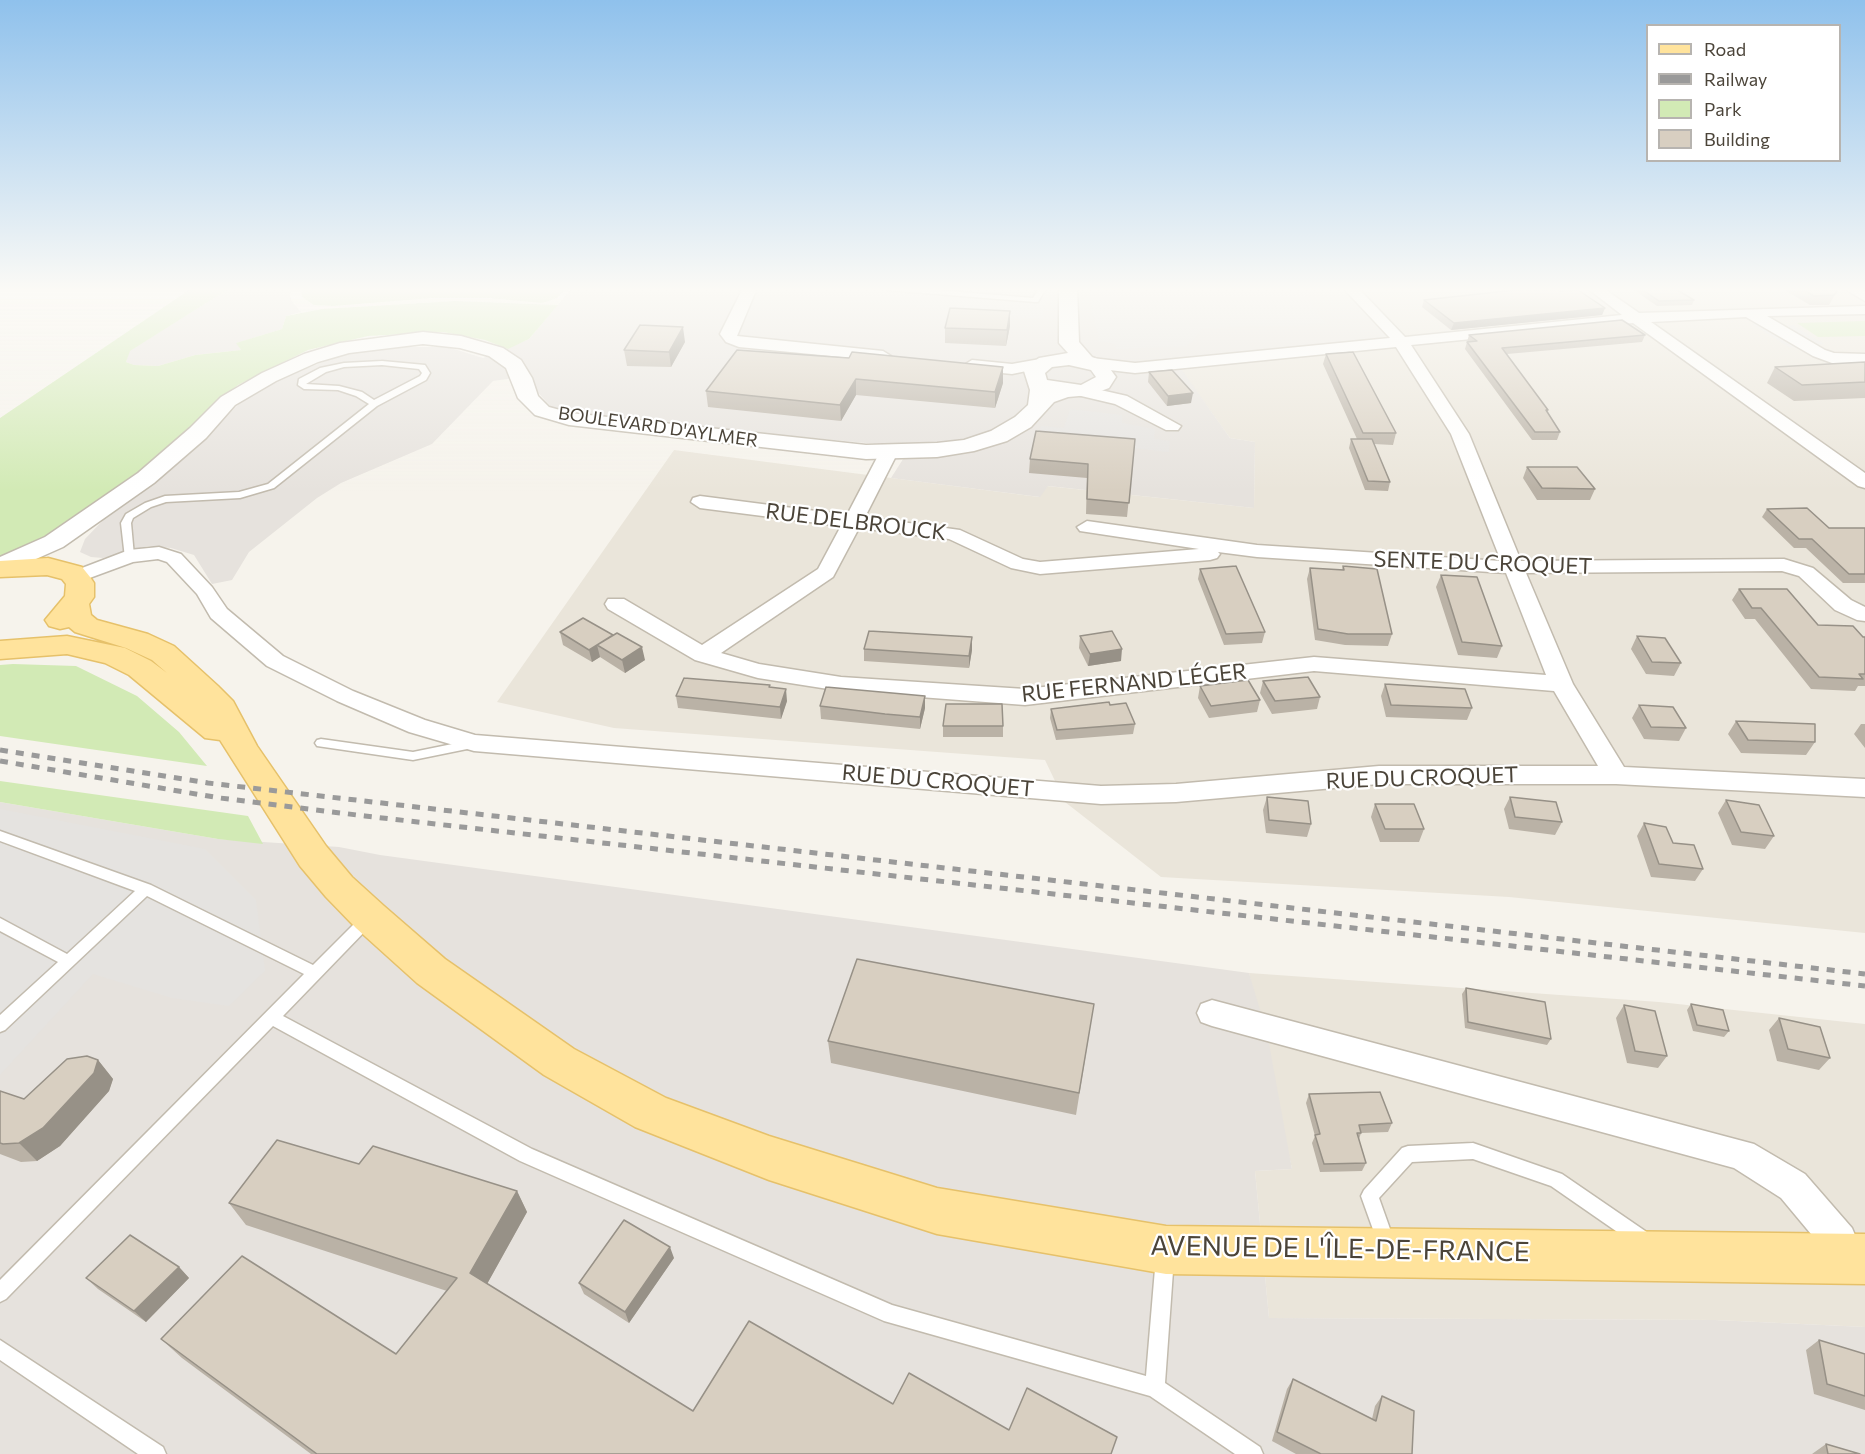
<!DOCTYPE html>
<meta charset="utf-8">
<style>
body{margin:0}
#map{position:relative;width:1865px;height:1454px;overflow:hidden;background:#f6f3ec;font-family:Commissioner,sans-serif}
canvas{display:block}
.legend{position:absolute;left:1646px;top:24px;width:195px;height:138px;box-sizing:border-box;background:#fff;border:2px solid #b7b4b0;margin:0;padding:8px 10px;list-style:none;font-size:18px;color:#4b4439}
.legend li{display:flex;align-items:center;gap:12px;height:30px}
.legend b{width:30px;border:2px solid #b7b4b0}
</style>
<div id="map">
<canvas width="1865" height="1454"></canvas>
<ul class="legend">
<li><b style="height:8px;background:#ffe39c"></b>Road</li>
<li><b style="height:8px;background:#9a9a9a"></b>Railway</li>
<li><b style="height:16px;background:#d2eab5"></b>Park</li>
<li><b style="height:16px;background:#d8cfc1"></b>Building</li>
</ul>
</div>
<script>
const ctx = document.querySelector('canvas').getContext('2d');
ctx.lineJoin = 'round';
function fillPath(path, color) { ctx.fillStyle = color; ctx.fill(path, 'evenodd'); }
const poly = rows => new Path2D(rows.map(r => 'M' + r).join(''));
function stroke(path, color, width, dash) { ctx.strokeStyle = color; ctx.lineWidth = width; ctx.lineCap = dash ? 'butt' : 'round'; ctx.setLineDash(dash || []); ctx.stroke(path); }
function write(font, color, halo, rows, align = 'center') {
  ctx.font = font + ' Commissioner,sans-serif'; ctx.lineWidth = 4.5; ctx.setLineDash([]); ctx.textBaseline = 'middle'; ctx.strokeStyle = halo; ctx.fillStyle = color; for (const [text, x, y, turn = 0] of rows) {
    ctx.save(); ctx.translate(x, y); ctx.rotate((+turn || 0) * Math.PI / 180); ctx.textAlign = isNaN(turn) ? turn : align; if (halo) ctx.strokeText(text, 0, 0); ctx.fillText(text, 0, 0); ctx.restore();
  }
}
const residential = poly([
 [1343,288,1865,288,1865,933,1509,897,1161,877,1065,802,1045,760,614,728,497,702,674,450,1039,497,1047,486,1254,508,1255,442,1230,438,1181,370,1390,346],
 [1249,973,1659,1002,1865,1024,1865,1327,1715,1320,1269,1318,1255,1171,1292,1169]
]);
const industrial = poly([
 [230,288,290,288,291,300,301,312,286,316,282,329,237,343,241,350,195,355,158,366,134,365,126,362,129,351],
 [572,288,1343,288,1381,325,1391,346,1182,370,1230,438,1255,442,1254,508,1048,486,1040,497,891,478,912,445,866,443,590,417,552,408,533,387,529,376,493,381,432,444,341,483,317,498,249,552,232,580,212,584,194,555,171,548,148,546,103,558,91,557,80,552,85,539,111,512,177,463,242,401,277,379,342,355,390,347,448,347,483,358,529,339],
 [0,802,218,839,339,847,380,855,1249,973,1267,1033,1292,1169,1255,1171,1269,1318,1715,1320,1865,1327,1865,1454,0,1454]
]);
const green = poly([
 [192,288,230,288,130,351,126,362,134,365,158,366,195,355,241,350,236,343,282,329,286,316,322,309,455,301,558,305,529,339,508,349,485,340,443,332,368,336,308,350,238,385,215,403,183,438,127,481,20,555,0,560,0,418],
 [301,288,566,288,557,298,542,303,489,298,432,298,333,306,314,305,302,297],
 [1865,321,1865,336,1818,337,1797,323],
 [13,664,76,666,137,696,179,732,207,766,0,736,0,665],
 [0,781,248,816,263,844,218,839,0,802]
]);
const parking = poly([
 [771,288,1050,288,1042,319,769,293],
 [1300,288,1326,324,1203,328,1193,341,1186,346,1116,349,1116,344,1099,341,1089,296],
 [1767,323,1774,327,1793,325,1824,344,1789,347,1752,324],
 [1070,409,1122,415,1122,423,1155,429,1154,439,1170,441,1169,452,1038,438,1041,426,1064,428],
 [0,809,205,849,256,900,265,971,229,1006,172,998,93,974,0,1075]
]);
const service = poly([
 [883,288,912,288,1033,298,1039,288,1046,288,1038,302,1035,302,887,290,883,288],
 [382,361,425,365,430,373,426,380,377,406,274,488,240,498,166,502,151,507,133,518,131,523,134,556,133,558,125,558,121,523,126,514,145,503,165,496,239,492,268,484,369,404,356,396,338,390,304,389,298,385,299,379,320,368,344,363,382,361],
 [382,365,419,369,422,373,420,376,374,400,362,392,339,386,306,384,326,372,344,367,382,365],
 [321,739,413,752,472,740,478,744,472,748,413,760,317,746,315,743,317,740,321,739],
 [0,831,151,885,313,965,362,916,367,914,372,916,374,920,372,924,283,1016,532,1149,892,1305,1146,1376,1156,1257,1159,1251,1165,1248,1171,1251,1174,1257,1165,1383,1260,1447,1263,1454,1235,1454,1150,1396,884,1321,520,1161,273,1026,6,1299,0,1302,0,1280,304,974,147,896,5,1030,0,1032,0,1015,58,962,0,931,0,918,67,954,135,891,0,841,0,831],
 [1473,1143,1562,1174,1651,1235,1654,1241,1651,1247,1645,1250,1639,1247,1551,1186,1473,1159,1412,1162,1379,1198,1395,1243,1392,1249,1386,1252,1380,1249,1361,1196,1364,1190,1402,1148,1408,1146,1473,1143],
 [0,1340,163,1447,166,1454,138,1454,0,1360,0,1340]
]);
const minor = poly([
 [743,288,757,288,737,336,883,351,891,356,883,361,739,347,726,342,720,334,743,288],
 [1343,288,1358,288,1405,337,1622,315,1587,288,1603,288,1639,313,1865,306,1865,314,1767,316,1825,350,1834,353,1865,354,1865,364,1832,363,1813,356,1746,317,1651,322,1865,473,1865,488,1858,486,1633,323,1411,345,1469,434,1521,561,1784,559,1813,568,1851,600,1865,607,1865,621,1857,620,1835,610,1799,576,1782,571,1526,573,1573,684,1624,767,1865,779,1865,797,1616,784,1379,784,1176,802,1101,804,474,751,409,732,337,701,267,666,211,618,197,594,167,562,158,559,133,562,76,583,69,581,66,577,69,573,129,550,159,547,181,554,212,587,227,609,283,656,353,691,425,720,475,735,1101,786,1176,784,1379,766,1598,766,1554,691,1314,671,1025,705,841,691,758,678,695,660,608,609,605,604,608,599,624,599,702,645,818,569,841,526,700,508,691,502,693,498,700,496,847,515,880,452,889,447,898,452,865,517,960,530,1023,559,1040,562,1199,549,1080,531,1077,527,1087,521,1257,545,1501,561,1451,434,1396,347,1135,373,1092,368,1084,363,1092,358,1135,363,1390,338,1343,288],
 [859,528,949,539,1011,568,1040,574,1210,560,1217,558,1220,554,1218,552,1257,557,1506,573,1546,675,1314,657,1025,689,841,677,759,664,721,653,833,577,859,528],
 [1843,288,1860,288,1865,291,1865,301,1843,288],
 [1040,359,1048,364,1046,367,1012,374,972,370,964,365,972,360,1012,364,1040,359],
 [1083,386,1127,396,1181,426,1178,430,1166,430,1115,404,1077,395,1075,391,1077,387,1083,386],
 [1212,1000,1754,1144,1805,1174,1852,1228,1865,1259,1861,1270,1848,1275,1835,1270,1826,1252,1781,1198,1734,1168,1212,1026,1201,1022,1197,1013,1201,1004,1212,1000]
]);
const tertiary = poly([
 [1059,288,1077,288,1079,342,1092,357,1105,362,1116,377,1109,388,1090,395,1068,397,1054,402,1031,427,1007,441,974,451,937,457,866,459,569,425,535,415,518,398,506,368,489,356,460,348,423,344,349,353,318,362,276,381,235,405,206,438,154,483,63,547,0,575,0,557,45,537,138,473,190,428,221,397,262,373,304,354,340,343,423,332,461,336,503,348,521,360,532,378,538,396,549,407,571,413,866,445,937,443,964,440,991,431,1015,417,1028,405,1030,390,1024,371,1027,367,1039,358,1068,353,1059,343,1059,288],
 [1069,365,1091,370,1096,377,1081,385,1047,380,1045,373,1052,367,1069,365]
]);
const primary = poly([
 [48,558,82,567,90,577,94,583,94,597,89,604,91,615,97,620,148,634,174,646,218,686,233,701,257,746,326,846,352,877,384,906,445,959,574,1049,666,1098,769,1136,937,1188,1166,1226,1865,1234,1865,1284,1166,1274,937,1234,769,1180,635,1127,544,1075,417,983,356,928,326,897,300,866,220,740,205,738,129,675,105,663,67,654,0,659,0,641,67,636,125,648,151,661,167,673,152,660,126,648,75,632,69,627,60,629,49,626,45,620,65,596,66,584,62,579,47,575,0,577,0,561,48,558]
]);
const rail = poly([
 [0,750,208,783,1865,974],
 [0,761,220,798,365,816,1865,986]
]);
const wall = poly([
 [1131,288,1180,288,1132,290],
 [1631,288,1674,288,1694,300,1692,305,1657,306],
 [1781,288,1832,288,1837,291,1829,305,1810,305],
 [1560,291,1605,308,1602,315,1451,330,1422,307,1424,300],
 [1010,326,1006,346,945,343,945,328],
 [1469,335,1645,335,1642,342,1507,354,1548,410,1547,412,1560,432,1557,440,1532,440,1465,349],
 [685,342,671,367,627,366,624,350],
 [737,350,1003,383,995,408,856,395,841,421,708,407,706,391],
 [1326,354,1396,433,1393,445,1374,444,1390,482,1388,491,1365,490,1349,448,1351,439,1357,439,1323,364],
 [1865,362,1865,398,1794,401,1767,383,1775,367],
 [1149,372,1191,403,1167,406,1148,382],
 [1135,439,1127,517,1086,514,1087,478,1029,473,1030,459],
 [1527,467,1595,489,1590,500,1537,500,1523,478],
 [1767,509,1829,528,1865,528,1865,583,1843,583,1806,548,1794,548,1762,517],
 [1343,566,1392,634,1388,646,1345,645,1315,640,1307,579,1310,568,1342,570],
 [1200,569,1265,632,1262,643,1224,645,1198,579],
 [1441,575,1502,646,1497,658,1458,655,1436,587],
 [1739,589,1818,625,1865,637,1865,686,1858,686,1855,691,1811,689,1755,619,1745,619,1732,600],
 [560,632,645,660,625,673,600,657,592,662,563,645],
 [1080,636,1121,661,1088,666,1079,648],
 [1637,636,1681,663,1674,676,1646,674,1631,649],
 [864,649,972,650,969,668,864,661],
 [1263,681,1320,697,1317,709,1272,714,1260,693],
 [1385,684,1472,708,1467,720,1386,717,1381,696],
 [1200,686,1260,700,1257,712,1209,718,1198,698],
 [770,687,787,701,781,719,678,708,676,696],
 [1110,705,1135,724,1133,734,1056,740,1050,718,1051,709],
 [1639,705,1686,728,1679,741,1644,739,1632,718],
 [820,706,925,708,920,729,821,719],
 [1736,721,1815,742,1806,755,1741,753,1728,734],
 [1861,724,1865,724,1865,748,1854,734],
 [943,726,1003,726,1003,737,943,737],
 [1267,797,1311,824,1307,837,1266,833,1263,810],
 [1510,797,1562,822,1555,835,1509,829,1504,809],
 [1726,800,1774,836,1765,849,1732,845,1718,813],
 [1375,804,1424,829,1419,842,1380,842,1371,817],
 [1644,823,1673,843,1703,869,1695,881,1651,877,1637,836],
 [1466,988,1551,1039,1547,1045,1465,1028,1462,994],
 [1094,1004,1076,1115,831,1063,828,1041],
 [1691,1004,1729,1031,1724,1037,1693,1031,1687,1010],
 [1624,1005,1667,1056,1658,1068,1627,1063,1616,1018],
 [1779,1018,1830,1058,1819,1070,1777,1061,1769,1030],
 [98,1060,113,1079,109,1091,60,1146,37,1161,21,1162,0,1154,0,1091,24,1099],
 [1309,1094,1392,1123,1388,1132,1361,1133,1359,1139,1366,1163,1362,1171,1320,1172,1312,1143,1315,1136,1306,1103],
 [359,1164,517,1191,527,1212,487,1284,693,1411,893,1404,1112,1454,311,1454,182,1358,161,1339,396,1354,447,1291,246,1225,229,1203],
 [674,1258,629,1323,584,1294,579,1283],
 [179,1267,189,1278,146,1322,98,1289,86,1278],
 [1819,1340,1865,1354,1865,1410,1814,1394,1806,1350],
 [1293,1379,1372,1419,1375,1406,1382,1396,1412,1454,1296,1454,1272,1441,1287,1389],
 [1826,1444,1860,1454,1812,1454]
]);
const shadedWall = poly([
 [1605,308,1602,315,1451,330,1454,323],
 [1010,311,1010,326,1006,346,1007,330],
 [683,327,685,342,671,367,669,352],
 [1003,367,1003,383,995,408,995,392],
 [856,379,856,395,841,421,840,405],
 [1193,393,1191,403,1167,406,1168,396],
 [613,635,597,645,600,657,592,662,589,650],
 [972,637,972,650,969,668,969,656],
 [642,647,645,660,625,673,622,660],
 [1122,649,1121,661,1088,666,1090,654],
 [786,689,787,701,781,719,780,707],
 [925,696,925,708,920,729,920,717],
 [98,1060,113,1079,109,1091,60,1146,37,1161,19,1143],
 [517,1191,527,1212,482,1293,470,1273],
 [670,1247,674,1258,629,1323,625,1312],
 [179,1267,189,1278,146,1322,134,1311]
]);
const building = poly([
 [1533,288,1555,288,1560,291,1578,290,1605,308,1454,323,1424,300,1533,288],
 [1640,288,1674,288,1694,300,1659,301,1640,288],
 [1801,288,1832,288,1837,291,1834,295,1814,296,1801,288],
 [950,308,1010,311,1007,330,945,328,950,308],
 [1622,320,1645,335,1502,348,1548,410,1546,410,1560,432,1535,432,1467,342,1477,341,1469,335,1622,320],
 [640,325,683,327,669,352,624,350,640,325],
 [737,350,849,358,852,352,1003,367,995,392,856,379,840,405,706,391,737,350],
 [1353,352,1396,433,1363,433,1326,354,1353,352],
 [1865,362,1865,382,1802,385,1775,367,1865,362],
 [1172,370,1193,393,1168,396,1149,372,1172,370],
 [1036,431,1135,439,1129,503,1087,499,1088,464,1030,459,1036,431],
 [1351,439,1372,439,1390,482,1368,481,1351,439],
 [1527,467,1577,467,1595,489,1542,488,1527,467],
 [1807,508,1829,528,1865,528,1865,574,1849,574,1812,539,1799,539,1767,509,1807,508],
 [1236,566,1265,632,1226,634,1200,569,1236,566],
 [1343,566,1377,569,1392,634,1348,634,1318,629,1310,568,1344,570,1343,566],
 [1441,575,1477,577,1502,646,1462,642,1441,575],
 [1739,589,1787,589,1818,625,1853,626,1863,637,1865,637,1865,674,1859,674,1863,679,1819,677,1761,608,1752,608,1739,589],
 [583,618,613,635,589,650,560,632,583,618],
 [869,631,972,637,969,656,864,649,869,631],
 [1112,631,1122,649,1090,654,1080,636,1112,631],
 [617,633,642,647,622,660,597,645,617,633],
 [1637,636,1665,638,1681,663,1652,662,1637,636],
 [1308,677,1320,697,1275,701,1263,681,1308,677],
 [684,678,770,685,769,687,786,689,780,707,676,696,684,678],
 [1248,680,1260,700,1211,706,1200,686,1248,680],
 [1385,684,1465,689,1472,708,1391,705,1385,684],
 [826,687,925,696,920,717,885,714,820,706,826,687],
 [1109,702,1110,705,1126,703,1135,724,1057,730,1051,709,1109,702],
 [946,704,1002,704,1003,726,943,726,946,704],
 [1639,705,1673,707,1686,728,1651,727,1639,705],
 [1736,721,1815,724,1815,742,1748,740,1736,721],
 [1267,797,1308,801,1311,824,1269,820,1267,797],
 [1510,797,1556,802,1562,822,1515,817,1510,797],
 [1726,800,1759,805,1774,836,1741,832,1726,800],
 [1375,804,1414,804,1424,829,1385,829,1375,804],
 [1644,823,1666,827,1673,843,1694,845,1703,869,1659,864,1644,823],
 [857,959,1094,1004,1079,1093,828,1041,857,959],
 [1466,988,1545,1002,1551,1039,1468,1022,1466,988],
 [1691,1004,1723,1010,1729,1031,1697,1025,1691,1004],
 [1624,1005,1655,1011,1667,1056,1635,1051,1624,1005],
 [1779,1018,1820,1027,1830,1058,1788,1049,1779,1018],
 [87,1056,98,1060,94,1073,43,1128,19,1143,3,1144,0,1143,0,1091,24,1099,67,1059,87,1056],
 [1380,1092,1392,1123,1359,1125,1361,1133,1357,1133,1366,1163,1324,1164,1315,1135,1320,1134,1309,1094,1380,1092],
 [277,1140,359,1164,373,1146,517,1191,470,1273,693,1411,749,1321,893,1404,909,1373,1009,1430,1027,1388,1117,1437,1111,1454,317,1454,161,1339,242,1256,396,1354,457,1278,229,1203,277,1140],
 [624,1220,670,1247,625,1312,579,1283,624,1220],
 [130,1235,179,1267,134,1311,86,1278,130,1235],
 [1819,1340,1865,1354,1865,1396,1827,1384,1819,1340],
 [1293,1379,1376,1421,1382,1396,1414,1411,1412,1454,1321,1454,1277,1432,1293,1379],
 [1826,1444,1860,1454,1828,1454,1826,1444]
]);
const farStreetnames = [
 ["BOULEVARD D'AYLMER",658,427,8]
];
const streetNames = [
 ["RUE DELBROUCK",856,522,7],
 ["SENTE DU CROQUET",1483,563,2],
 ["RUE FERNAND LÉGER",1134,683,-6],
 ["RUE DU CROQUET",1422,778,-2],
 ["RUE DU CROQUET",938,781,5]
];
const nearStreetnames = [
 ["AVENUE DE L'ÎLE-DE-FRANCE",1340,1249,1]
];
fillPath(residential, '#eae5da');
fillPath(industrial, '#e6e2dd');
fillPath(green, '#d2eab5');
fillPath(parking, '#e5e3e0');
stroke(service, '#c2bbae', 3);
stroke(minor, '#c2bbae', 3);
stroke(tertiary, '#c2bbae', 3);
stroke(primary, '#e6c16a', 3);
fillPath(service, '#fff');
fillPath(minor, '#fff');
fillPath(tertiary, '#fff');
fillPath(primary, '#ffe39c');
stroke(rail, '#9a9a9a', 5, [8, 8]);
fillPath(wall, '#bab2a6');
fillPath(shadedWall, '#979187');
fillPath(building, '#d8cfc1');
stroke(building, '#979187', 1.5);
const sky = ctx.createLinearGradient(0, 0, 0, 491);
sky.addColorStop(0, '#8fc1ec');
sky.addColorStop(0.59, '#fbfaf6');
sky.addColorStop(1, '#fbfaf600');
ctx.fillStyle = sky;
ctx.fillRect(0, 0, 1865, 491);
write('18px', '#4b4439', '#fff', farStreetnames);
write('22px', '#4b4439', '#fff', streetNames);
write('27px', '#4b4439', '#fff', nearStreetnames);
</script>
